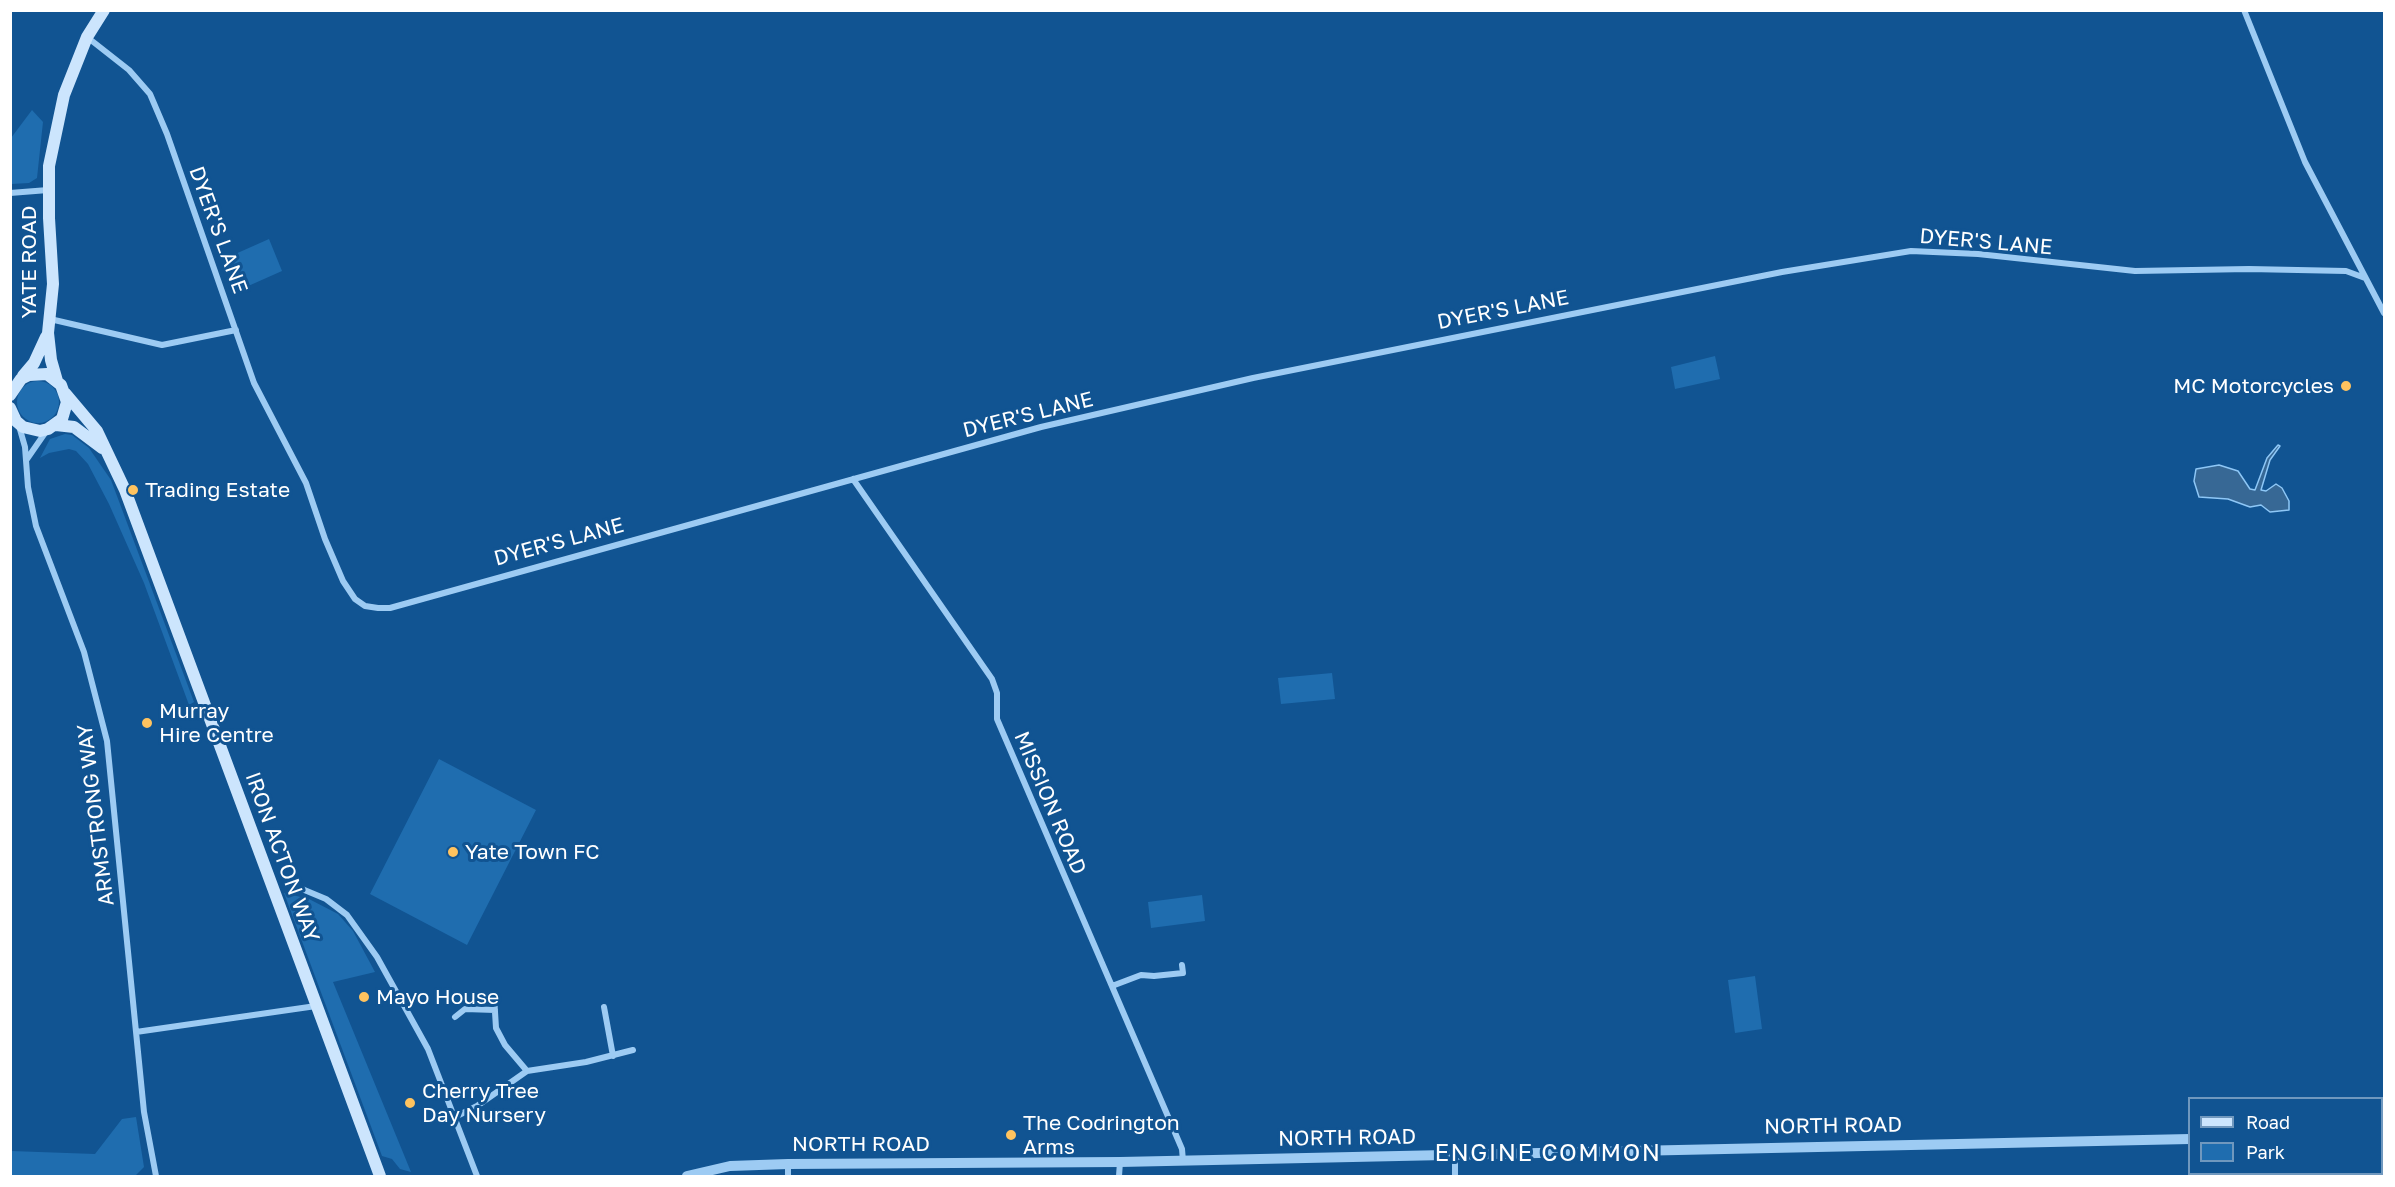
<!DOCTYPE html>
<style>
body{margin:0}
#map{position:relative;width:2395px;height:1187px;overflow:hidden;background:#115492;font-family:"Golos Text",sans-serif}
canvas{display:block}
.frame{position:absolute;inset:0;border:12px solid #fff;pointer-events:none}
.legend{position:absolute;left:2188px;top:1097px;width:195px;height:78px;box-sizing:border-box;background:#115492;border:2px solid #7098be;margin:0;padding:8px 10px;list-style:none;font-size:18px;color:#fff}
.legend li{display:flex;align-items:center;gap:12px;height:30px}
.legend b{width:30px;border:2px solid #7098be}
</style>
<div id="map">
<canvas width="2395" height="1187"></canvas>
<div class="frame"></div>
<ul class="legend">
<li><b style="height:8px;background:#cce5fd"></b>Road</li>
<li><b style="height:16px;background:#1f6daf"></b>Park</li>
</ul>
</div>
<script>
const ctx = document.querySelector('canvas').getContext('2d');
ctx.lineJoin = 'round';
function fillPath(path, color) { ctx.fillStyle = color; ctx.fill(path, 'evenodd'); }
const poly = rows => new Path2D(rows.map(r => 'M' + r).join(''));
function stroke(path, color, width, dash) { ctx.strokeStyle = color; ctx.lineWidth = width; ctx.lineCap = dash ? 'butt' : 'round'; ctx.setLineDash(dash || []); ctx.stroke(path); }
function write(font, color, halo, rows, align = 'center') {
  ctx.font = font + ' "Golos Text",sans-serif'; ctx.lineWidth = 6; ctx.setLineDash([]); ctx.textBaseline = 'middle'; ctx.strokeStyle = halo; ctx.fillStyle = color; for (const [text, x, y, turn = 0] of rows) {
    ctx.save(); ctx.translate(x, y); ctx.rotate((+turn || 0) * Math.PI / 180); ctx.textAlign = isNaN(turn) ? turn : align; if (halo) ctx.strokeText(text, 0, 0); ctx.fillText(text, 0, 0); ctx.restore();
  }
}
const green = poly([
 [32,110,43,122,37,178,29,183,11,184,11,138],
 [269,239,282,271,237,291,224,259],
 [1715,356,1720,379,1675,389,1671,367],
 '17 402a21 21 0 1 1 42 0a21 21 0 1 1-42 0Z',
 [65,434,72,435,89,448,111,480,194,702,189,705,144,583,109,504,88,464,76,451,69,449,49,453,40,458,50,439],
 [1332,673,1335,699,1281,704,1278,678],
 [439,759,536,810,467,945,370,894],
 [284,893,309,899,338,914,353,931,375,972,333,982,411,1172,400,1169,392,1159,382,1156],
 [1202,895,1205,921,1151,928,1148,902],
 [1755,976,1762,1029,1735,1033,1728,980],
 [136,1117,144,1167,135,1176,11,1175,11,1151,95,1154,122,1119]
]);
const water = poly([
 [2278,445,2280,446,2270,460,2261,490,2266,491,2276,484,2282,488,2289,501,2289,510,2270,512,2261,505,2250,507,2228,499,2199,497,2194,481,2196,469,2219,465,2238,471,2250,489,2255,490,2267,458,2278,445]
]);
const minor = poly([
 [2244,10,2305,162,2384,313],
 [87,37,129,70,150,94,167,134,254,383,306,483,325,539,343,581,355,599,365,606,378,608,390,608,1041,427,1253,378,1782,272,1911,251,1978,254,2135,271,2249,269,2346,271,2365,278],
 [10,193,48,190],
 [50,319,162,345,236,330],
 [19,426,25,447,28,487,36,526,84,652,107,741,144,1112,156,1176],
 [27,459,45,433],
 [853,479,992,679,997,693,997,719,1182,1149,1183,1161],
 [302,889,326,899,347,915,377,957,428,1049,477,1176],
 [1112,986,1141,975,1154,976,1183,973,1182,965],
 [494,996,496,1028,505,1045,527,1071],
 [604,1007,613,1056],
 [455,1017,465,1009,495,1010],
 [136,1032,316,1006],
 [455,1117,477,1106,527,1071,586,1062,633,1050],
 [1455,1155,1455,1176],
 [788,1176,788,1164],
 [1119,1176,1120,1162]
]);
const tertiary = poly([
 [2382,1133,2384,1133],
 [687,1176,730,1166,788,1164,1120,1162,2190,1139]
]);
const secondary = poly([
 [23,376,34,363,46,337],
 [57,381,51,360,48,333,53,284,49,218,49,166,64,95,87,37,104,10],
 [65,393,97,431,125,490,380,1176],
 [10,395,21,379,29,375,47,374,61,385,67,402,62,419,48,429,40,431,23,427,16,421,10,408],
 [56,425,74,427,102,448]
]);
const markers = [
 [2346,386,6,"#ffc35f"],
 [133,490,6,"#ffc35f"],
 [147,723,6,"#ffc35f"],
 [453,852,6,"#ffc35f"],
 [364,997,6,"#ffc35f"],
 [410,1103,6,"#ffc35f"],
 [1011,1135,6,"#ffc35f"]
];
const streetNames = [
 ["DYER'S LANE",218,230,70],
 ["DYER'S LANE",1986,242,5],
 ["YATE ROAD",29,262,-90],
 ["DYER'S LANE",1503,310,-11],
 ["DYER'S LANE",1028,415,-14],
 ["DYER'S LANE",559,542,-15],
 ["MISSION ROAD",1050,803,67],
 ["ARMSTRONG WAY",96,815,-97],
 ["IRON ACTON WAY",282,857,70],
 ["NORTH ROAD",1833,1126,-1],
 ["NORTH ROAD",1347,1138,-1],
 ["NORTH ROAD",861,1144]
];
const poiNames = [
 ["MC Motorcycles",2334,386,"right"],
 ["Trading Estate",145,490],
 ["Murray",159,711],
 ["Hire Centre",159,735],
 ["Yate Town FC",465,852],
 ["Mayo House",376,997],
 ["Cherry Tree",422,1091],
 ["Day Nursery",422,1115],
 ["The Codrington",1023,1123],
 ["Arms",1023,1147]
];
const quarterNames = [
 ["ENGINE COMMON",1548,1153]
];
fillPath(green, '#1f6daf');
fillPath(water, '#376895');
stroke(water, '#8ec7f6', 1.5);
stroke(minor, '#9dcbf3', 6);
stroke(tertiary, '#9dcbf3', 10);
stroke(secondary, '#cce5fd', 12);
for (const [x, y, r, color] of markers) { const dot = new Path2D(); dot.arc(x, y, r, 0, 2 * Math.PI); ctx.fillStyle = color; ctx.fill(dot); stroke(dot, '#115492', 2); }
write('21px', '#fff', '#115492', streetNames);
write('21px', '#fff', '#115492', poiNames, 'left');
ctx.letterSpacing = '1.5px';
write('24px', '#fff', '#115492', quarterNames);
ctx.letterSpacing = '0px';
</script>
